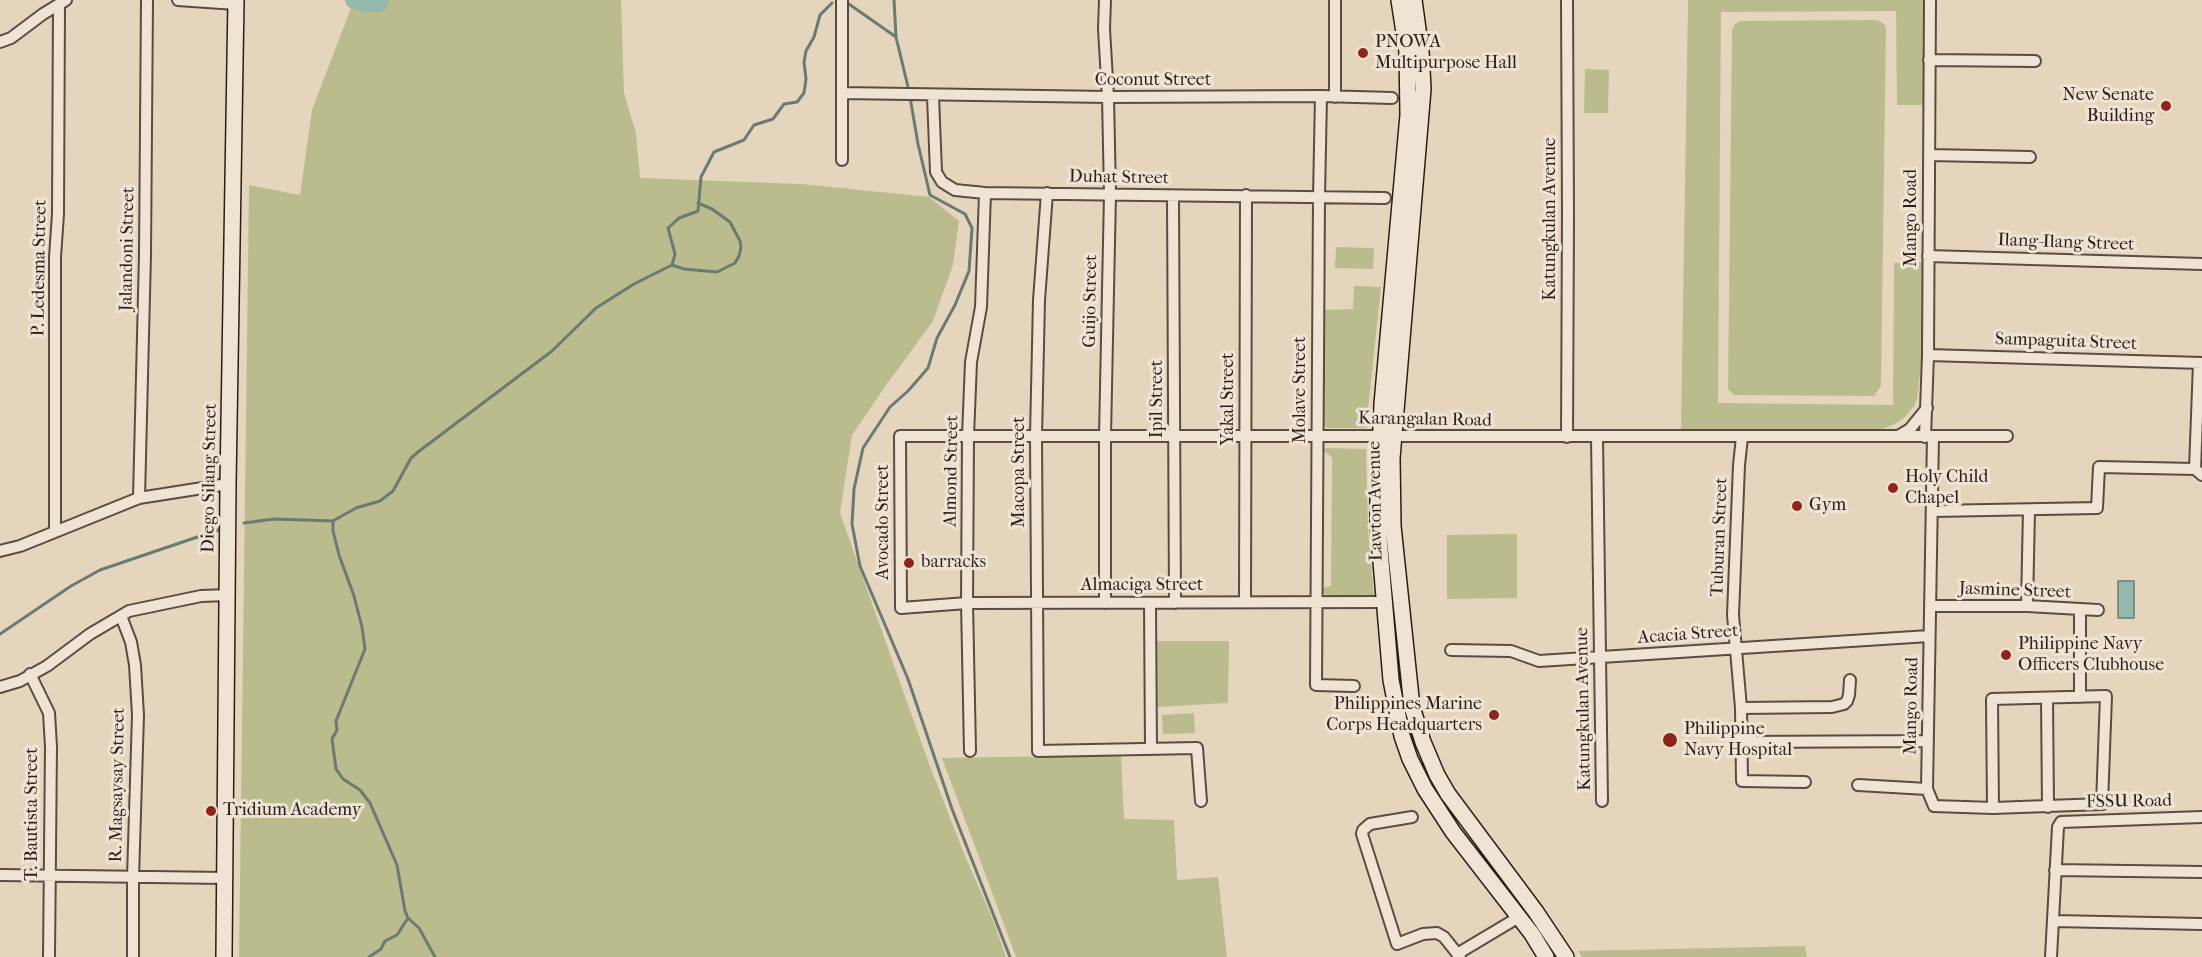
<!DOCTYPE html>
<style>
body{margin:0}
canvas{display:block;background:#e6d5bd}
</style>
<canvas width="2202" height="957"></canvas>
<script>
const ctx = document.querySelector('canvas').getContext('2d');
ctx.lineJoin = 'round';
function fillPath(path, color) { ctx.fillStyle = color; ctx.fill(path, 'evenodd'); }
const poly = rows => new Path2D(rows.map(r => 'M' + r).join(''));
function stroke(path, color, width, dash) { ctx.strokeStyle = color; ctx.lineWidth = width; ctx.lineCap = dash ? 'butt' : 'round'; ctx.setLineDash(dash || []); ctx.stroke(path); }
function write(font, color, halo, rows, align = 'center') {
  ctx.font = font + ' "IM FELL French Canon",serif'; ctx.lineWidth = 6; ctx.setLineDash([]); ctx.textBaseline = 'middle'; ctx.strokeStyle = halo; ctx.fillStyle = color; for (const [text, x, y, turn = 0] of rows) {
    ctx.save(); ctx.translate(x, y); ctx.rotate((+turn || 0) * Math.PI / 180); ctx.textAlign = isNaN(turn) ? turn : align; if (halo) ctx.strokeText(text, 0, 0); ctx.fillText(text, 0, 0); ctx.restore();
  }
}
const green = poly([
 [383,0,621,0,624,93,636,133,640,178,802,184,929,197,959,221,953,265,933,321,887,384,852,435,840,513,928,761,963,851,993,920,1006,957,239,957,249,185,300,195,312,110,352,5,382,3],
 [1688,0,1923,0,1924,105,1897,105,1896,11,1721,12,1718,403,1893,405,1894,263,1922,262,1922,357,1917,399,1914,406,1903,419,1893,425,1879,430,1681,429],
 [1876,20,1883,23,1886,27,1881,386,1874,396,1734,395,1728,389,1732,30,1735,24,1740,21],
 [1585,69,1609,70,1608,113,1584,113],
 [1336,247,1374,248,1373,269,1335,268],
 [1354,286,1381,287,1366,428,1328,428,1322,425,1325,310,1353,309],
 [1326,448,1366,449,1368,530,1374,595,1328,596,1322,592,1322,588,1331,586,1332,457,1325,452,1324,449],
 [1517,534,1517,598,1447,599,1447,535],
 [1157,641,1229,641,1228,703,1158,707],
 [1194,713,1195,733,1163,734,1162,715],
 [1121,755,1124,819,1174,820,1177,880,1218,877,1227,957,1016,957,942,758],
 [1805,946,1807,957,1582,957,1578,951]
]);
const water = poly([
 [2118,581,2134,581,2134,618,2118,618,2118,581]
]);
const stream = poly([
 [894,0,896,37,909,91],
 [846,2,896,37],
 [910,97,918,144,930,195,965,214,972,228,969,271,955,305,937,338,928,368,908,391,890,407,863,448,854,489,852,524,860,566,908,679,952,809,1010,957],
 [672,265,684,269,717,272,735,263,739,256,741,247,740,241,730,222,712,209,698,203],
 [244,523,274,519,333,521],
 [0,634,71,586,100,570,221,529],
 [369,957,381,949,385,941,397,935,408,918],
 [435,957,419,928,408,918,405,911,397,865,370,803,360,790,343,779,336,769,332,739,337,730,336,721,365,649,362,627,354,596,339,555,333,531,333,521,356,508,380,501,393,491,411,458,418,452,552,351,596,308,634,284,672,265,675,254,668,228,679,218,698,211,701,177,714,152,744,140,754,125,773,119,784,104,797,102,804,93,806,79,804,62,806,51,814,37,820,15,832,3]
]);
const river = poly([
 [353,0,363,4,379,4,381,0]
]);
const street = poly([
 [178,0,236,4],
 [0,42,11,38,43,14,66,0],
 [1929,60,2035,61],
 [843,93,1108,97,1321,96,1392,98],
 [933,96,936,172,942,182,955,190,985,193,1385,198],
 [1321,96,1319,197,1316,685,1354,686],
 [1335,97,1335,0],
 [1929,155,2030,157],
 [842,160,842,0],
 [1047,193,1039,300,1036,436,1038,751,1197,748,1201,801],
 [1173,196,1175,603],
 [1928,256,2202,264],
 [1928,355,2202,363],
 [1898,436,1910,429,1927,408],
 [1933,436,1927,789,1934,806,1993,808,2102,804,2106,696,1992,699,1993,808],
 [1567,437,1568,214,1567,0],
 [1597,437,1602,801],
 [1742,437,1739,465,1733,615,1741,708,1742,781,1805,782],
 [1925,437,1928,355,1930,0],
 [2195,469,2199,363],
 [139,498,145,255,147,0],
 [1933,511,2097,508,2099,467,2195,469,2202,475],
 [55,532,55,257,58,214,59,4],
 [0,551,20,546,139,498,228,484],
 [1245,602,1246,195],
 [1385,602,967,603,901,608,900,436,2007,436],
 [1105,603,1105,436,1110,194,1108,97,1104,29,1105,0],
 [1150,603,1151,749],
 [1931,606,2027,606,2098,610],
 [2027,606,2029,510],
 [121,616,131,642,135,665,138,715,133,878,133,957],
 [1451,650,1511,651,1539,661,1929,636],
 [30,674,49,713,51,747,49,957],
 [0,687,20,681,47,666,90,634,129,611,201,596,228,595],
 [2080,697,2080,610],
 [2047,698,2048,807],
 [1741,708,1832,707,1844,704,1847,701,1849,695,1850,680],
 [1742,742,1928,741],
 [970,751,967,603,968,436,971,362,981,307,985,193],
 [1858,785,1927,789],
 [1412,817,1370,824,1363,830,1362,834,1397,944,1423,934,1437,933,1444,937,1460,957],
 [2055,870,2202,872],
 [0,875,226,878],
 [2054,921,2202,924],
 [1457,954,1519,917],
 [2051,957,2058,827,2061,822,2202,817]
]);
const secondary = poly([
 [1399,0,1407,52,1408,115,1382,404,1378,496,1378,526,1391,680,1402,736,1410,759,1425,789,1453,832,1532,934,1546,957],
 [1414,0,1421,51,1423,89,1392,458,1393,526,1412,707,1423,742,1437,775,1448,794,1536,912,1566,957],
 [224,957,228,484,236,0]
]);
const markers = [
 [1363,53,6,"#8f2418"],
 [2166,106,6,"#8f2418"],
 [1893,488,6,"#8f2418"],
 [1797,506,6,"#8f2418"],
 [909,563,6,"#8f2418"],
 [2006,655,6,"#8f2418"],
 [1494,715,6,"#8f2418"],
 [1670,740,8,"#8f2418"],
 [211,811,6,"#8f2418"]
];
const poiNames = [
 ["PNOWA",1375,43],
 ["Multipurpose Hall",1375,64],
 ["New Senate",2154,96,"right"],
 ["Building",2154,117,"right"],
 ["Holy Child",1905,478],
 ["Chapel",1905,499],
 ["Gym",1809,506],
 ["barracks",921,563],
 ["Philippine Navy",2018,645],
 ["Officers Clubhouse",2018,666],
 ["Philippines Marine",1482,705,"right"],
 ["Corps Headquarters",1482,726,"right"],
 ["Philippine",1684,730],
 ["Navy Hospital",1684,751],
 ["Tridium Academy",223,811]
];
const streetNames = [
 ["Coconut Street",1153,81],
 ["Duhat Street",1119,178,1],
 ["Mango Road",1912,218,-90],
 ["Katungkulan Avenue",1551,219,-90],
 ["Ilang-Ilang Street",2066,243,2],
 ["Jalandoni Street",128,249,-89],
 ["P. Ledesma Street",40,268,-89],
 ["Guijo Street",1091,301,-89],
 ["Sampaguita Street",2066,342,2],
 ["Molave Street",1301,390,-90],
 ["Ipil Street",1158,399,-90],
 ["Yakal Street",1229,399,-90],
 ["Karangalan Road",1425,420,1],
 ["Almond Street",952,471,-89],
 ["Macopa Street",1020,472,-90],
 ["Diego Silang Street",210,478,-89],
 ["Lawton Avenue",1376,501,-91],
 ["Avocado Street",884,522,-90],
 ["Tuburan Street",1720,537,-88],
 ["Almaciga Street",1142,586],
 ["Jasmine Street",2015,591,2],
 ["Acacia Street",1688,635,-4],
 ["Mango Road",1912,706,-89],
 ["Katungkulan Avenue",1584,709,-91],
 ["R. Magsaysay Street",118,785,-89],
 ["FSSU Road",2129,802,-1],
 ["T. Bautista Street",33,814,-90]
];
fillPath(green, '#babc8d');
fillPath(water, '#96b9ae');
stroke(water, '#6b7b73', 1.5);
stroke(stream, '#6b7b73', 3);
stroke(river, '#96b9ae', 16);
stroke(street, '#5a4c43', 14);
stroke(secondary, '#2b1e1a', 18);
stroke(street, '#efe4d4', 10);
stroke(secondary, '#efe4d4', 15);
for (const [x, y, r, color] of markers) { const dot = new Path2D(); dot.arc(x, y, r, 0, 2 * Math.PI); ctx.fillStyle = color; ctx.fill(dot); stroke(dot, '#efe4d4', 2); }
write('18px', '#2b1e1a', '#efe4d4', poiNames, 'left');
write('18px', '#2b1e1a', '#efe4d4', streetNames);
</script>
